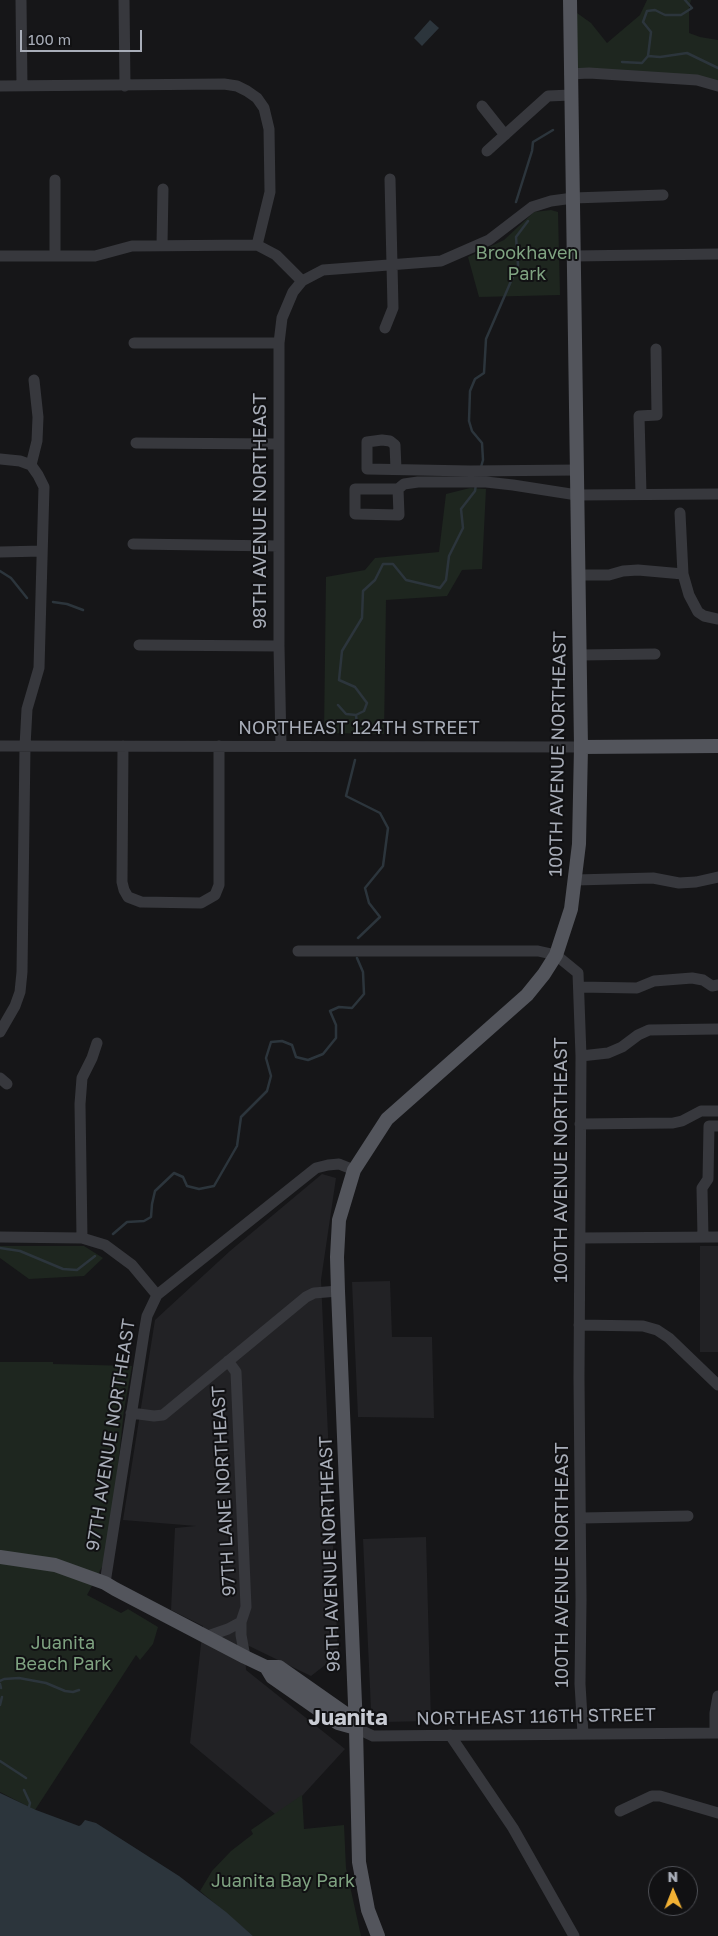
<!DOCTYPE html>
<style>
body{margin:0}
#map{position:relative;width:718px;height:1936px;overflow:hidden;background:#161618;font-family:"Golos Text",sans-serif}
canvas{display:block}
.north{position:absolute;left:648px;top:1866px;width:50px;height:50px;box-sizing:border-box;background:#111113;border:1px solid #4d4f55;border-radius:50%;rotate:359deg;font-size:14px;font-weight:700;line-height:20px;text-align:center;color:#a8adb8}
.north::after{content:'';display:block;margin:auto;width:18px;height:22px;background:#f2b134;clip-path:polygon(50% 0,100% 100%,50% 72%,0 100%)}
.scale{position:absolute;left:20px;top:30px;width:122px;height:22px;box-sizing:border-box;border:2px solid #a8adb8;border-top:0;padding-left:6px;font-size:15px;line-height:18px;white-space:nowrap;color:#a8adb8;-webkit-text-stroke:4px #111113;paint-order:stroke}
</style>
<div id="map">
<canvas width="718" height="1936"></canvas>
<div class="north">N</div>
<div class="scale">100 m</div>
</div>
<script>
const ctx = document.querySelector('canvas').getContext('2d');
ctx.lineJoin = 'round';
function fillPath(path, color) { ctx.fillStyle = color; ctx.fill(path, 'evenodd'); }
const poly = rows => new Path2D(rows.map(r => 'M' + r).join(''));
function stroke(path, color, width, dash) { ctx.strokeStyle = color; ctx.lineWidth = width; ctx.lineCap = dash ? 'butt' : 'round'; ctx.setLineDash(dash || []); ctx.stroke(path); }
function write(font, color, halo, rows, align = 'center') {
  ctx.font = font + ' "Golos Text",sans-serif'; ctx.lineWidth = 4; ctx.setLineDash([]); ctx.textBaseline = 'middle'; ctx.strokeStyle = halo; ctx.fillStyle = color; for (const [text, x, y, turn = 0] of rows) {
    ctx.save(); ctx.translate(x, y); ctx.rotate((+turn || 0) * Math.PI / 180); ctx.textAlign = isNaN(turn) ? turn : align; if (halo) ctx.strokeText(text, 0, 0); ctx.fillText(text, 0, 0); ctx.restore();
  }
}
const built = poly([
 [322,1174,336,1178,321,1280,338,1655,311,1676,245,1644,246,1670,345,1749,281,1819,190,1743,203,1626,171,1610,175,1528,196,1526,123,1520,155,1320,230,1251],
 [700,1246,718,1246,718,1352,700,1352],
 [390,1281,392,1337,432,1337,434,1418,358,1417,352,1282],
 [426,1537,431,1721,383,1722,374,1718,371,1709,363,1539]
]);
const green = poly([
 [647,0,691,0,689,8,689,33,700,37,718,40,718,86,570,74,570,8,591,23,607,43,640,15],
 [551,210,558,212,560,295,479,297,468,257,504,240,534,212],
 [470,488,486,489,482,569,462,570,447,596,386,600,384,734,324,733,326,577,365,570,375,558,439,552,446,494],
 [0,1246,84,1246,103,1258,84,1276,29,1279,0,1258],
 [0,1362,53,1362,53,1364,132,1366,124,1410,115,1494,103,1565,87,1595,121,1613,128,1609,158,1627,153,1644,140,1660,136,1655,35,1810,0,1792],
 [302,1795,304,1829,344,1825,346,1868,361,1936,253,1936,200,1891,212,1871,231,1851,253,1834,251,1830]
]);
const water = poly([
 [430,20,439,28,422,46,414,38],
 [0,1793,36,1810,79,1826,81,1825,85,1820,96,1823,179,1876,226,1912,253,1936,0,1936]
]);
const stream = poly([
 [648,56,660,57,687,53,718,68],
 [622,62,642,63,648,56,651,32,643,22,647,11,655,10,665,15,681,15,692,8,685,0],
 [516,202,532,151,533,142,553,130],
 [481,467,483,460,482,443,472,431,469,421,470,391,475,379,484,373,486,339,518,265,516,237,528,221],
 [0,571,11,578,27,598],
 [53,602,67,604,83,610],
 [338,705,346,714,356,715],
 [358,734,356,715,364,711,367,703,355,687,339,680,342,651,362,618,363,591,375,580,383,564,393,564,406,580,440,588,446,580,449,556,463,528,461,509,475,491,476,484],
 [355,760,346,796,380,813,388,828,383,866,365,888,369,903,380,917,358,938],
 [113,1234,127,1222,144,1221,151,1217,152,1204,155,1191,174,1173,183,1177,187,1186,199,1189,214,1186,237,1146,241,1117,267,1091,271,1076,266,1058,271,1042,282,1041,292,1045,296,1057,308,1060,323,1054,336,1038,336,1025,330,1011,339,1007,352,1008,364,994,363,972,357,958],
 [0,1248,20,1251,63,1269,77,1270,95,1256],
 [0,1681,4,1679,19,1678,46,1683,65,1691,73,1692,79,1690],
 [0,1684,1,1688],
 [0,1705,2,1697],
 [0,1761,26,1778],
 [24,1790,30,1803,29,1807]
]);
const minor = poly([
 [21,0,22,86],
 [124,0,125,86],
 [570,74,589,73,697,80,718,86],
 [0,86,224,84,237,86,247,91,257,98,264,108,269,129,270,192,257,245],
 [482,106,505,135],
 [487,151,548,96,571,95],
 [162,245,163,189],
 [0,256,95,256,132,246,257,245,276,255,302,281],
 [55,256,55,180],
 [574,256,718,254],
 [385,328,393,308,390,179],
 [134,343,279,343],
 [136,443,279,444],
 [0,459,20,461,31,465],
 [396,469,395,445,390,441,382,440,367,442,367,469,470,471,577,470],
 [398,489,399,515,355,514,355,489,398,489,404,484,418,482,486,482,513,485,577,495,718,494],
 [641,494,639,416,657,415,656,349],
 [680,513,683,574,689,595,698,612,704,616,718,619],
 [133,544,279,546],
 [0,552,42,551],
 [578,575,609,575,623,571,638,570,683,574],
 [139,645,279,646],
 [579,655,655,654],
 [0,746,581,747],
 [123,746,122,882,124,890,128,897,141,902,201,903,215,895,219,885,219,746],
 [281,746,279,646,279,343,282,318,293,292,302,281,323,270,441,261,489,240,532,207,551,201,573,198,663,195],
 [575,880,653,878,679,883,696,882,718,877],
 [298,951,538,951,556,955,578,973,581,1056,579,1378,581,1600,580,1684,583,1734],
 [579,987,637,988,654,981,692,978,703,980,712,986,718,985],
 [0,1032,15,1006,20,992,22,972,25,746,27,709,39,668,44,487,38,475,31,465,37,441,38,417,34,380],
 [581,1056,608,1053,622,1047,638,1035,649,1030,718,1029],
 [0,1078,7,1084],
 [580,1124,673,1123,682,1121,701,1111,718,1111],
 [0,1237,82,1238,105,1245,132,1265,157,1295],
 [703,1237,702,1188,708,1179,709,1126,718,1126],
 [82,1238,80,1104,82,1078,92,1058,97,1043],
 [580,1238,718,1237],
 [579,1325,643,1326,657,1330,669,1338,718,1385],
 [228,1361,236,1372,246,1607,241,1622,241,1635,245,1657],
 [131,1413,154,1416,163,1415,306,1297,314,1293,338,1291],
 [581,1518,688,1516],
 [105,1583,144,1333,147,1316,157,1295,316,1168,328,1165,339,1164,354,1170],
 [205,1637,228,1629,241,1622],
 [356,1728,373,1736,718,1733],
 [715,1733,715,1713,718,1696],
 [450,1735,513,1828,574,1936],
 [620,1811,652,1796,660,1796,718,1813]
]);
const major = poly([
 [581,747,718,746],
 [0,1557,55,1565,105,1583,115,1589,245,1657,266,1667,279,1667,346,1714,356,1728],
 [266,1667,272,1677,338,1723,356,1728],
 [378,1936,368,1910,359,1862,356,1728,338,1291,337,1257,339,1220,354,1170,387,1119,527,995,544,974,556,955,571,909,579,844,581,747,570,0]
]);
const parkNames = [
 ["Brookhaven",527,253],
 ["Park",527,274],
 ["Juanita",63,1643],
 ["Beach Park",63,1664],
 ["Juanita Bay Park",283,1881]
];
const streetNames = [
 ["98TH AVENUE NORTHEAST",260,511,-90],
 ["NORTHEAST 124TH STREET",359,728],
 ["100TH AVENUE NORTHEAST",558,754,-89],
 ["100TH AVENUE NORTHEAST",561,1160,-90],
 ["97TH AVENUE NORTHEAST",111,1435,-81],
 ["97TH LANE NORTHEAST",224,1491,-93],
 ["98TH AVENUE NORTHEAST",330,1554,-92],
 ["100TH AVENUE NORTHEAST",562,1565,-90],
 ["NORTHEAST 116TH STREET",536,1717,-1]
];
const districtNames = [
 ["Juanita",348,1718]
];
fillPath(built, '#222225');
fillPath(green, '#1e261f');
fillPath(water, '#2c353c');
stroke(stream, '#2c353c', 2.5);
stroke(minor, '#37383d', 11);
stroke(major, '#53555c', 14);
write('18px', '#7fa381', '#111113', parkNames);
write('18px', '#a8adb8', '#111113', streetNames);
write('bold 22px', '#c9ccd4', '#111113', districtNames);
</script>
